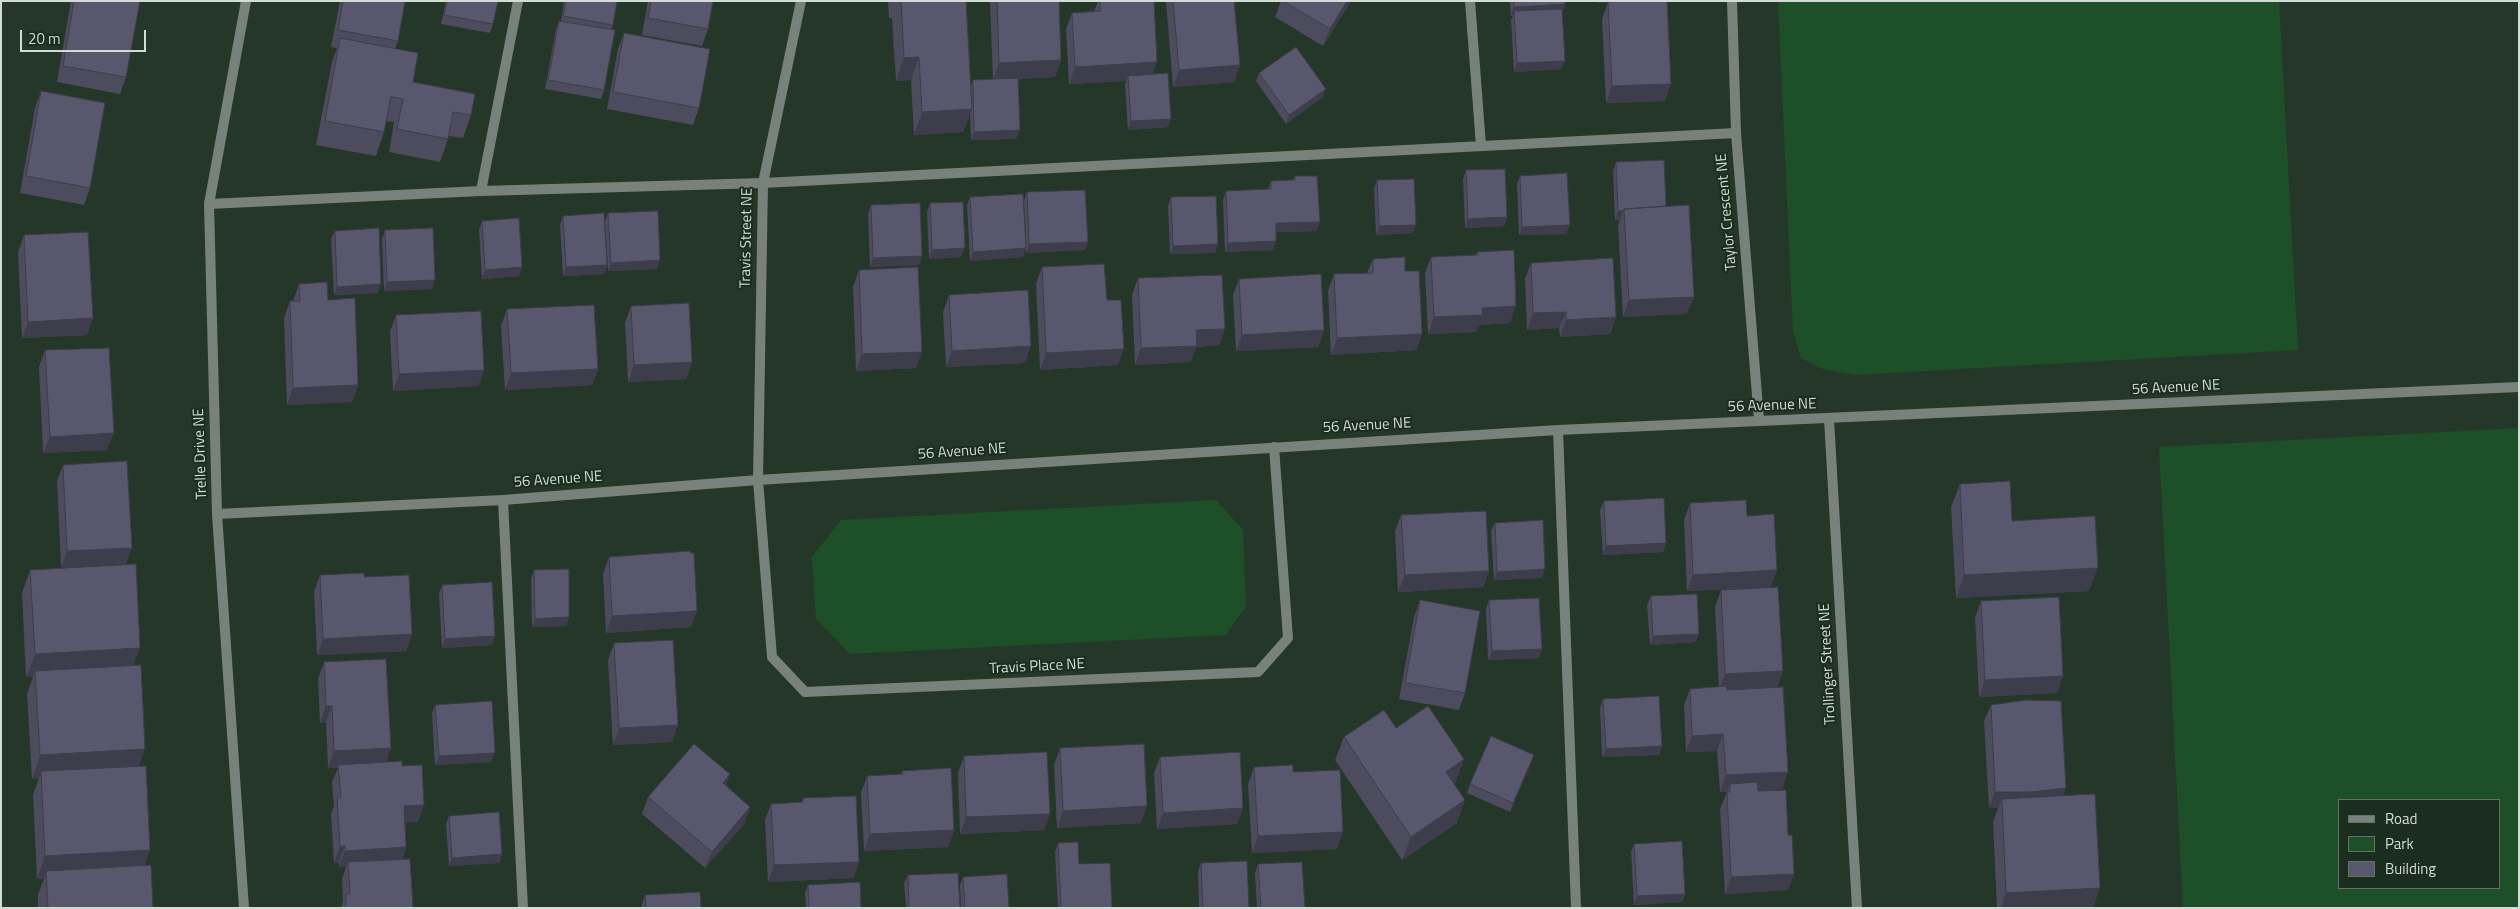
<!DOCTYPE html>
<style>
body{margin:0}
#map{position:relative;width:2520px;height:909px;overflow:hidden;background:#253728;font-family:"Titillium Web",sans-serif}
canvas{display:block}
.frame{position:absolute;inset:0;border:2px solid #d1dcd2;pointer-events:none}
.legend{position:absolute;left:2338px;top:799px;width:162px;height:90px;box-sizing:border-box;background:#1b2d1e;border:1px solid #647366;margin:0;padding:6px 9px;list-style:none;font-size:15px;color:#d1dcd2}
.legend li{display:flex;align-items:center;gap:10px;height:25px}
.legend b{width:25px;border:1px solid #647366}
.scale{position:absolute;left:20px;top:30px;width:126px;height:22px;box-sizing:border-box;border:2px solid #d1dcd2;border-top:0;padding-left:6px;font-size:15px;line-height:18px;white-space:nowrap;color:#d1dcd2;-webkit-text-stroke:4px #1b2d1e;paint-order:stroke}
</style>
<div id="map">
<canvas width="2520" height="909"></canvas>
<div class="frame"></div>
<ul class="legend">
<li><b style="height:6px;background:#79827a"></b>Road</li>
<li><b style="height:14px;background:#1d5029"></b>Park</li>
<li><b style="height:14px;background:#59576d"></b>Building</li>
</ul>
<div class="scale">20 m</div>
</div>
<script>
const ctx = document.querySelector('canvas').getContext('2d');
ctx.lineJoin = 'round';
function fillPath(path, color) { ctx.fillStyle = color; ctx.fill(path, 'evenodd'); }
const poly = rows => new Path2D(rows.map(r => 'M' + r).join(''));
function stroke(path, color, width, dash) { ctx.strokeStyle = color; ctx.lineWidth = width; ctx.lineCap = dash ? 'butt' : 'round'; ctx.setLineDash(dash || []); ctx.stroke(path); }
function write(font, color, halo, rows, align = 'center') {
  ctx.font = font + ' "Titillium Web",sans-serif'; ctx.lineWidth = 4; ctx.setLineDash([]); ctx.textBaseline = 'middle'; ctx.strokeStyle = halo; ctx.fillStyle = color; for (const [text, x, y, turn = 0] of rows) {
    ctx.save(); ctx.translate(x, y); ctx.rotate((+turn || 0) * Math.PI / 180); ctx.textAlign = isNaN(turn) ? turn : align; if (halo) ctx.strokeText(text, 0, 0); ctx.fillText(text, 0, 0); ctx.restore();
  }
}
const green = poly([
 [1778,1,2279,1,2298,350,1854,375,1823,369,1801,358,1793,332],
 [2519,428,2519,908,2183,908,2159,447],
 [2339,800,2499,800,2499,888,2339,888],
 [1216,500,1243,530,1246,606,1226,635,850,654,816,619,812,557,841,520]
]);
const service = poly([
 [1470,1,1481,146],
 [481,191,518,1],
 [209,204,481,191,763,183,1736,133],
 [1558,430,1576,908],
 [503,500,523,908]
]);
const minor = poly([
 [801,1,763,183,758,480,772,657,805,692,1258,672,1288,638,1274,447],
 [1732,1,1736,133,1759,420],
 [1829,419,1857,908],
 [217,514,244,908]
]);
const tertiary = poly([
 [246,1,209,204,217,514,503,500,758,480,1558,430,2519,387]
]);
const wall = poly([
 [71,1,140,1,126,77,120,94,57,82],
 [340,1,405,1,398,41,395,49,413,82,471,115,463,138,449,136,440,162,389,152,394,122,386,121,384,132,376,156,316,145,332,62,337,48,331,47],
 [446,1,498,1,493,24,490,33,441,24],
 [564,1,617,1,613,25,611,30,604,90,601,99,545,89,556,29,559,21,561,21],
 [648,1,713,1,708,29,702,46,642,35],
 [888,1,966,1,971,86,973,80,993,79,990,1,1059,1,1061,60,1055,77,1018,79,1020,130,1016,139,971,140,970,113,963,132,914,135,911,80,896,81,892,18,889,18],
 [1098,1,1154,1,1153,74,1168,127,1128,130,1125,85,1126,81,1069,84,1066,29,1072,13,1094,12],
 [1166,1,1234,1,1240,65,1234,82,1173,87],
 [1281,1,1351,1,1323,46,1275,17],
 [1510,1,1565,1,1565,4,1562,11,1565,61,1561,69,1514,72,1511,20,1513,16,1511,16],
 [1598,1,1667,1,1665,101,1606,103,1602,19,1608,2,1598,3],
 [624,33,699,108,693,125,607,109,618,49],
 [1259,73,1323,97,1286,124,1256,81],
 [41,91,90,188,84,205,20,193,35,108],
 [1616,162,1666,206,1687,314,1623,317,1618,225,1620,220,1615,220,1613,171],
 [1466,170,1507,217,1504,226,1465,228,1463,179],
 [1295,176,1317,231,1276,232,1273,250,1225,252,1223,200,1226,191,1268,189,1271,181,1293,180],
 [1520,176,1566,234,1519,235,1517,184],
 [1377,180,1416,225,1412,233,1376,235,1374,189],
 [1027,192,1088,242,1085,250,1026,253,1026,249,1023,257,970,261,967,205,970,197,1026,244,1024,201],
 [1171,197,1218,244,1215,253,1170,254,1168,206],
 [930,203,961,257,929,259,927,212],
 [871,205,919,265,870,267,868,214],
 [608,213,657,269,608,271,605,222],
 [563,216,607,265,604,274,563,276,560,225],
 [482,221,519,276,482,279,479,230],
 [385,230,432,289,384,291,382,239],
 [335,231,378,293,334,295,331,239],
 [24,235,93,318,87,335,22,338,18,252],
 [1477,252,1510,323,1479,325,1476,332,1428,334,1425,273,1431,257,1476,255],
 [1373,259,1405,271,1422,334,1416,350,1331,355,1328,291,1334,274,1367,273],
 [1531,263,1616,317,1610,334,1560,337,1559,328,1527,330,1525,279],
 [1042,267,1107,300,1118,365,1040,370,1036,284],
 [859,270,916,368,856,371,853,287],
 [1138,278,1219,345,1196,347,1190,362,1135,365,1132,295],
 [1239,279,1324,330,1318,347,1236,351,1233,295],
 [299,284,328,300,358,385,352,402,287,405,284,318,290,301,293,301],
 [949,295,1025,363,946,367,943,312],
 [631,306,692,362,686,379,628,382,625,323],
 [507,309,598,369,592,385,505,390,501,326],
 [396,315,484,370,478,386,393,391,390,332],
 [45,350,107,450,43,453,39,367],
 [127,461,61,568,57,481,63,465],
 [1960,484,2012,521,2089,591,1956,598,1951,507],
 [1604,501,1666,543,1663,552,1603,555,1600,510],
 [1690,503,1771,587,1687,591,1684,520],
 [1401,515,1489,571,1483,587,1398,592,1395,531],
 [1495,523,1542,578,1494,580,1491,531],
 [609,557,691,627,606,633,603,574],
 [30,570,134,665,139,766,150,850,144,866,153,908,38,908,38,894,44,879,37,879,33,795,39,778,32,779,27,694,33,677,26,677,22,593],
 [534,570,569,617,566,626,532,627,531,579],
 [320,575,364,577,412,634,406,651,317,655,314,592],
 [442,585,492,645,442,648,439,594],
 [1721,590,1783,671,1777,687,1788,772,1782,789,1757,790,1788,835,1794,874,1788,890,1725,894,1720,809,1727,792,1720,792,1717,751,1686,752,1684,705,1690,689,1719,687,1715,607],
 [1651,596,1699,634,1695,642,1650,645,1647,605],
 [1420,600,1465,693,1459,710,1399,699,1414,617],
 [1489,600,1539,658,1488,660,1486,609],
 [1981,601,2063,676,2057,693,1979,697,1975,618],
 [614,643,672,742,613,745,608,660],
 [324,662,391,748,386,762,402,766,418,822,405,822,406,847,402,860,413,908,341,908,343,901,342,879,346,867,339,867,339,862,334,863,331,814,334,806,332,782,338,768,328,768,326,722,320,723,318,679],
 [1603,699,1662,746,1659,755,1602,757,1600,708],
 [435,705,491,762,435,765,432,713],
 [1991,705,2063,796,2093,908,1997,908,1993,822,1998,808,1989,808,1984,721],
 [1396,728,1464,759,1455,783,1454,784,1457,823,1402,860,1335,760,1344,737],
 [1060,748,1141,823,1057,828,1054,765],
 [1534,755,1510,812,1467,793,1470,784],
 [964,756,1044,830,960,834,958,773],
 [1160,757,1243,808,1237,824,1157,829,1154,773],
 [1254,767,1293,772,1337,849,1252,853,1248,784],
 [902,771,954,830,948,847,864,851,861,793,867,776,901,774],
 [725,786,750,807,744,824,705,868,642,814,648,797],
 [803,798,859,862,853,878,768,882,765,820,771,804,802,802],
 [449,816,502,854,499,863,449,866,446,824],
 [1058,843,1079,864,1112,908,1058,908,1055,852],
 [1634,844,1685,894,1682,902,1634,905,1631,852],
 [1201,863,1249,908,1199,908,1198,871],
 [1258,864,1305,908,1257,908,1255,873],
 [908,875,960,908,906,908,904,883],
 [963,877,1009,908,961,908,960,885],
 [808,885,861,908,806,908,805,893],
 [645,895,701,908,642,908,642,904]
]);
const shadedWall = poly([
 [1347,1,1351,1,1323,46,1330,29],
 [1599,1,1630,1,1598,3],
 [1565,4,1562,13,1514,11,1513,16,1511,16,1514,7],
 [919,57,911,80,896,81,904,58],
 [1061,60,1055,77,993,80,999,63],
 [1565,61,1561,69,1514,72,1517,63],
 [1157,62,1151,79,1128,76,1126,81,1069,84,1075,67],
 [1240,65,1234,82,1173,87,1179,70],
 [1671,84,1665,101,1606,103,1612,86],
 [1326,89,1323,97,1286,124,1289,115],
 [972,109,963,132,914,135,922,112],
 [1171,119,1168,127,1128,130,1131,121],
 [1020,130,1016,139,971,140,974,132],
 [1618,211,1623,211,1620,220,1615,220],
 [1507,217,1504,226,1465,228,1468,219],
 [1320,222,1317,231,1273,232,1276,223],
 [1416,225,1412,233,1376,235,1379,226],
 [1570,225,1566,234,1519,235,1522,227],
 [1276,241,1273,250,1225,252,1228,243],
 [1088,242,1085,250,1026,253,1029,244],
 [1218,244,1215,253,1170,254,1173,246],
 [965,248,961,257,929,259,932,250],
 [1026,248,1023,257,970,261,973,252],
 [922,256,919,265,870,267,873,258],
 [660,260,657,269,608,271,611,263],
 [607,265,604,274,563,276,566,267],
 [522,267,519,276,482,279,485,270],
 [435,280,432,289,384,291,387,282],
 [381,284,378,293,334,295,337,287],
 [1694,297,1687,314,1623,317,1629,300],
 [1516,306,1510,323,1479,325,1476,332,1428,334,1434,317,1482,308],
 [1566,312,1559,328,1527,330,1533,313],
 [1616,317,1610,334,1560,337,1566,320],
 [93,318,87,335,22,338,28,322],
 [1225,329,1219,345,1196,347,1190,362,1135,365,1141,348,1196,330],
 [1324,330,1318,347,1236,351,1242,335],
 [1422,334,1416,350,1331,355,1337,338],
 [1031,346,1025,363,946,367,952,351],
 [1124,349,1118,365,1040,370,1046,353],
 [922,352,916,368,856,371,862,354],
 [692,362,686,379,628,382,634,365],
 [598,369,592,385,505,390,511,373],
 [484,370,478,386,393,391,399,374],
 [358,385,352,402,287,405,293,388],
 [114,433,107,450,43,453,50,437],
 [1666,543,1663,552,1603,555,1606,546],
 [132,548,126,564,61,568,67,551],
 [2098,568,2089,591,1956,598,1964,575],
 [1545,569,1542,578,1494,580,1497,572],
 [1777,570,1771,587,1687,591,1693,575],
 [1489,571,1483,587,1398,592,1405,575],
 [697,611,691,627,606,633,612,616],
 [569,617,566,626,532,627,535,619],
 [412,634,406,651,317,655,323,639],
 [1699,634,1695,642,1650,645,1653,636],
 [495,636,492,645,442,648,445,639],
 [140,648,131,672,35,671,33,677,26,677,35,654],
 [1542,649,1539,658,1488,660,1492,651],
 [1783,671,1777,688,1719,691,1725,674],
 [2063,676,2057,693,1979,697,1985,680],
 [326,706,332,706,326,722,320,723],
 [678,725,672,742,613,745,619,728],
 [1723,734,1717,751,1686,752,1692,736],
 [1662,746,1659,755,1602,757,1606,749],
 [391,748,385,765,338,765,338,768,328,768,334,751],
 [145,749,137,772,41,771,39,778,32,779,40,755],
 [495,753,491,762,435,765,439,756],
 [1534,755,1531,764,1510,812,1513,803],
 [1464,759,1455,783,1437,795,1446,772],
 [1788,772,1782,789,1730,792,1730,784,1727,792,1720,792,1726,775],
 [730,774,724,791,723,783],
 [2066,788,2060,804,2002,799,1998,808,1989,808,1995,792],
 [1465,800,1457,823,1402,860,1411,837],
 [424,805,418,822,398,823,404,806],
 [1147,806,1141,823,1057,828,1063,811],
 [750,807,744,824,705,868,712,852],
 [1243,808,1237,824,1157,829,1163,813],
 [1050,814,1044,830,960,834,966,817],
 [954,830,948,847,864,851,870,834],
 [1343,832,1337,849,1252,853,1258,836],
 [340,846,345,846,339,862,334,863],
 [406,847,400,863,348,862,346,867,339,867,345,851],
 [150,850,142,873,46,871,44,879,37,879,45,856],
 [502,854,499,863,449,866,452,858],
 [859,862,853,878,768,882,774,865],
 [1794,874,1788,890,1725,894,1731,877],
 [2100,888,2093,908,2001,908,2006,893],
 [1685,894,1682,902,1634,905,1637,896]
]);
const building = poly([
 [74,1,140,1,126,77,63,66,74,1],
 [343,1,405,1,398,41,338,30,343,1],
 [447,1,498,1,493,24,444,15,447,1],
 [566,1,617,1,613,25,563,16,566,1],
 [651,1,713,1,708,29,648,18,651,1],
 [901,1,966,1,972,109,922,112,919,57,904,58,901,1],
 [997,1,1059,1,1061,60,999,63,997,1],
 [1100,1,1154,1,1157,62,1075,67,1072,13,1101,11,1100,1],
 [1173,1,1234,1,1240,65,1179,70,1173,1],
 [1283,1,1347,1,1330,29,1283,1],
 [1514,1,1565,1,1565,4,1514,7,1514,1],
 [1625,1,1667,1,1671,84,1612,86,1608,2,1625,1],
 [1562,9,1565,61,1517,63,1514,11,1562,9],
 [559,21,615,30,604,90,548,80,559,21],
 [624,33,710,49,699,108,613,92,624,33],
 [340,38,418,53,413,82,475,94,471,115,453,112,448,139,397,129,403,99,391,97,384,132,325,121,340,38],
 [1296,47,1326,89,1289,115,1259,73,1296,47],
 [1168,73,1171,119,1131,121,1128,76,1168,73],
 [1018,78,1020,130,974,132,973,80,1018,78],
 [41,91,105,103,90,188,26,176,41,91],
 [1664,160,1666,206,1624,209,1623,211,1618,211,1616,162,1664,160],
 [1505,169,1507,217,1468,219,1466,170,1505,169],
 [1567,173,1570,225,1522,227,1520,176,1567,173],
 [1295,176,1317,176,1320,222,1276,223,1276,241,1228,243,1226,191,1271,189,1271,181,1295,180,1295,176],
 [1414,179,1416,225,1379,226,1377,180,1414,179],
 [1085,190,1088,242,1029,244,1027,192,1085,190],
 [1023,194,1026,248,973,252,970,197,1023,194],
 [1216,196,1218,244,1173,246,1171,197,1216,196],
 [963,202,965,248,932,250,930,203,963,202],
 [920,203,922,256,873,258,871,205,920,203],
 [1689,205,1694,297,1629,300,1624,209,1689,205],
 [658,211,660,260,611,263,608,213,658,211],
 [604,213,607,265,566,267,563,216,604,213],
 [519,218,522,267,485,270,482,221,519,218],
 [379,228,381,284,337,287,335,231,379,228],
 [433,228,435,280,387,282,385,230,433,228],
 [88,232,93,318,28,322,24,235,88,232],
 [1514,250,1516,306,1482,308,1483,315,1434,317,1431,257,1478,255,1477,252,1514,250],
 [1405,257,1405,271,1419,271,1422,334,1337,338,1334,274,1373,273,1373,259,1405,257],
 [1613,258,1616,317,1566,320,1566,312,1533,313,1531,263,1613,258],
 [1104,264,1107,300,1121,300,1124,349,1046,353,1042,267,1104,264],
 [918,267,922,352,862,354,859,270,918,267],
 [1321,274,1324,330,1242,335,1239,279,1321,274],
 [1222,275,1225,329,1196,330,1197,346,1141,348,1138,278,1222,275],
 [327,282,328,300,355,298,358,385,293,388,290,301,300,301,299,284,327,282],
 [1028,290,1031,346,952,351,949,295,1028,290],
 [689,303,692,362,634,365,631,306,689,303],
 [594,305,598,369,511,373,507,309,594,305],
 [481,311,484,370,399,374,396,315,481,311],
 [109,348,114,433,50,437,45,350,109,348],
 [127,461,132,548,67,551,63,465,127,461],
 [2010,481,2012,521,2095,516,2098,568,1964,575,1960,484,2010,481],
 [1664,498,1666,543,1606,546,1604,501,1664,498],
 [1746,500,1747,516,1774,514,1777,570,1693,575,1690,503,1746,500],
 [1486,511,1489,571,1405,575,1401,515,1486,511],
 [1543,520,1545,569,1497,572,1495,523,1543,520],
 [690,551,691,553,694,553,697,611,612,616,609,557,690,551],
 [136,564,140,648,35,654,30,570,136,564],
 [569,569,569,617,535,619,534,570,569,569],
 [364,573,364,577,409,575,412,634,323,639,320,575,364,573],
 [492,582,495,636,445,639,442,585,492,582],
 [1778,587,1783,671,1725,674,1721,590,1778,587],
 [1697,594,1699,634,1653,636,1651,596,1697,594],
 [2059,597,2063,676,1985,680,1981,601,2059,597],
 [1539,598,1542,649,1492,651,1489,600,1539,598],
 [1420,600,1480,611,1465,693,1405,683,1420,600],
 [673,640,678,725,619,728,614,643,673,640],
 [386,659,391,748,334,751,332,706,326,706,324,662,386,659],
 [141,665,145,749,40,755,35,671,141,665],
 [1726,686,1727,690,1783,687,1788,772,1726,775,1723,734,1692,736,1690,689,1726,686],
 [1659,696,1662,746,1606,749,1603,699,1659,696],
 [2026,700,2061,701,2066,788,2031,792,1995,792,1991,705,2026,700],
 [492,701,495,753,439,756,435,705,492,701],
 [1428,706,1464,759,1446,772,1465,800,1411,837,1344,737,1384,710,1396,728,1428,706],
 [1491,736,1534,755,1513,803,1470,784,1491,736],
 [694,744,730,774,723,783,750,807,712,852,648,797,694,744],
 [1144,744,1147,806,1063,811,1060,748,1144,744],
 [1047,752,1050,814,966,817,964,756,1047,752],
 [1240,752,1243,808,1163,813,1160,757,1240,752],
 [402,761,402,766,422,765,424,805,404,806,406,847,345,851,345,846,340,846,337,798,341,797,338,765,402,761],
 [1293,765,1293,772,1340,770,1343,832,1258,836,1254,767,1293,765],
 [146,766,150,850,45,856,41,771,146,766],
 [951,768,954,830,870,834,867,776,903,774,902,771,951,768],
 [1757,782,1758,791,1786,790,1788,835,1792,835,1794,874,1731,877,1727,792,1730,792,1730,784,1757,782],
 [2095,794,2100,888,2006,893,2002,799,2095,794],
 [856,796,859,862,774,865,771,804,803,802,803,798,856,796],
 [499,812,502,854,452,858,449,816,499,812],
 [1682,841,1685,894,1637,896,1634,844,1682,841],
 [1078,842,1079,864,1110,863,1112,908,1061,908,1058,843,1078,842],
 [410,859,413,908,346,908,346,894,350,894,348,862,410,859],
 [1247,861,1249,908,1203,908,1201,863,1247,861],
 [1302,862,1305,908,1261,908,1258,864,1302,862],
 [151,865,153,908,48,908,46,871,151,865],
 [958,873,960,908,909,908,908,875,958,873],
 [1007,874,1009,908,965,908,963,877,1007,874],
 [860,882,861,908,809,908,808,885,860,882],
 [700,892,701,908,646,908,645,895,700,892]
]);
const streetNames = [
 ["Taylor Crescent NE",1727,212,-95],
 ["Travis Street NE",747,238,-89],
 ["56 Avenue NE",2176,388,-3],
 ["56 Avenue NE",1772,406,-2],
 ["56 Avenue NE",1367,426,-3],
 ["56 Avenue NE",962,452,-4],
 ["Trelle Drive NE",201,454,-92],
 ["56 Avenue NE",558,480,-4],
 ["Trollinger Street NE",1828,664,-93],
 ["Travis Place NE",1037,667,-3]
];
fillPath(green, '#1d5029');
stroke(service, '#79827a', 10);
stroke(minor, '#79827a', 10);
stroke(tertiary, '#79827a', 10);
fillPath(wall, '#4d4b5e');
fillPath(shadedWall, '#3e3d4c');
fillPath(building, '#59576d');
stroke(building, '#3e3d4c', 1);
write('15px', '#d1dcd2', '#1b2d1e', streetNames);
</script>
